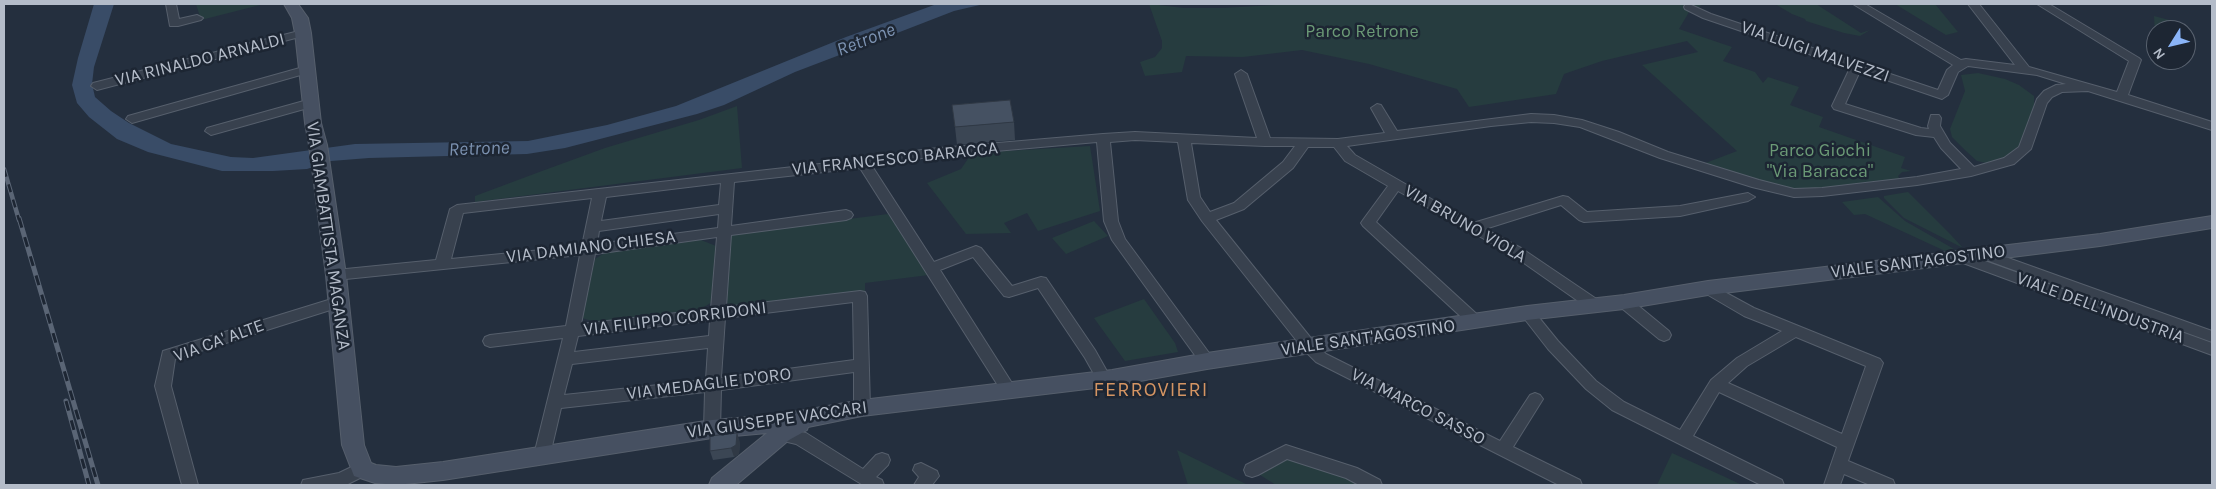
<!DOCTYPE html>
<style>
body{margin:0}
#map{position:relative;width:2216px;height:489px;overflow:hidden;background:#242f3e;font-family:Karla,sans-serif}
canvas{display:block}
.frame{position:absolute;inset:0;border:5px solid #b4bcc9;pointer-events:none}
.north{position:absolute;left:2146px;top:20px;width:50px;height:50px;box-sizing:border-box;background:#1d2633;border:1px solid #59626f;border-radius:50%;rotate:234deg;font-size:14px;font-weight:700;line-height:20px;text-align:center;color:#b4bcc9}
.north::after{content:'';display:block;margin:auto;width:18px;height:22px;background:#8ab4f8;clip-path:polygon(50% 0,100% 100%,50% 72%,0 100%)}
</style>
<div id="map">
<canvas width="2216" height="489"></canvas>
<div class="frame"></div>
<div class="north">N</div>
</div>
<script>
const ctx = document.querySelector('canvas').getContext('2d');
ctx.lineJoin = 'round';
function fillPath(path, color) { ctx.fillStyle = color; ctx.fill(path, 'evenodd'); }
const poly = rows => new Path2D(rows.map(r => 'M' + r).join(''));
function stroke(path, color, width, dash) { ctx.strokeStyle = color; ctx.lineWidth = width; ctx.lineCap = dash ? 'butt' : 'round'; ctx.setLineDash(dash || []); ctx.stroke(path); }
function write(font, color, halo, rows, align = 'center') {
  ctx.font = font + ' Karla,sans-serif'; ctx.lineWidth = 5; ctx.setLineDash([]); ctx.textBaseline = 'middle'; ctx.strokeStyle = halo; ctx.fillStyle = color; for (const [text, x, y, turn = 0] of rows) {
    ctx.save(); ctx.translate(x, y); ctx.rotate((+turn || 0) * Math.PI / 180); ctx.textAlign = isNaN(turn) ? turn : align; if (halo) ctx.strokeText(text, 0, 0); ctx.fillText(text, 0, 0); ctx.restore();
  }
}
const green = poly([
 [196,4,264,4,201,20],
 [1149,4,1184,8,1222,8,1293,4,1702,4,1698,8,1692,7,1679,29,1732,47,1723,61,1755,72,1763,83,1768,77,1799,87,1790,105,1823,117,1819,127,1905,157,1901,168,1911,171,1902,172,1898,176,1900,180,1797,191,1703,164,1737,151,1642,65,1698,52,1687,41,1602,61,1564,74,1556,94,1469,107,1457,89,1369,64,1302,50,1243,57,1186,56,1182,72,1145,76,1140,62,1155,57,1162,48,1162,41],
 [1775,4,1816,4,1861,33,1870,30,1860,36,1844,33,1806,21,1805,19,1792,14],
 [1895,4,1935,4,1958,32,1946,35],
 [2154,16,2177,22,2178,30,2156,30,2155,34],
 [1978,73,2005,79,2019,85,2034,96,2034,105,2023,138,2018,148,2003,159,1991,164,1977,161,1966,151,1952,137,1950,129,1965,91,1961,75],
 [737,106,742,168,475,202,475,196,542,171,605,148,699,120],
 [1090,146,1100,211,1038,231,1027,213,1004,223,1011,233,966,234,927,183,961,169,972,153],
 [1908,192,1951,235,1963,248,1904,218,1884,198,1884,196],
 [1878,197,1905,221,1954,249,1945,251,1865,214,1854,215,1842,202],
 [888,214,929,275,865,283,865,292,723,311,731,234],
 [1094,221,1108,236,1066,254,1052,238],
 [701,240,716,246,712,302,701,309,595,322,582,318,595,259,606,252],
 [1144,299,1175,343,1178,352,1125,361,1094,318],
 [1177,450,1248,485,1188,485],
 [1286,452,1351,473,1374,485,1276,485,1252,470],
 [1672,453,1723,476,1742,485,1657,485]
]);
const water = poly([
 [94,4,114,4,94,67,92,84,95,97,111,111,129,123,171,144,231,157,253,158,355,144,528,141,607,125,676,106,846,37,934,5,984,4,954,11,892,35,795,72,724,105,697,114,565,148,527,154,369,158,331,161,307,169,273,171,222,171,148,152,117,139,89,117,77,103,72,85,78,58]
]);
const street = poly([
 [166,4,176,4,179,19,197,15,203,18,201,20,178,26,170,26,166,4],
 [1689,4,1711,14,1938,90,1947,70,1953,65,1853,4,1865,4,1961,60,1966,59,2015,65,1968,4,1979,4,2029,67,2117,92,2129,61,2037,4,2049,4,2139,58,2141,60,2128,95,2212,122,2212,130,2088,91,2062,92,2052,97,2047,103,2031,149,2014,164,1971,176,1917,185,1822,196,1794,197,1752,187,1660,158,1580,127,1554,123,1531,122,1491,126,1347,146,1355,155,1473,223,1563,196,1568,197,1587,212,1680,206,1748,193,1755,197,1748,201,1680,216,1584,222,1579,220,1561,205,1485,229,1521,248,1598,300,1600,304,1598,308,1593,309,1588,308,1511,254,1398,191,1376,222,1481,318,1483,322,1481,326,1476,327,1471,326,1363,226,1361,223,1363,220,1388,186,1345,161,1334,147,1308,147,1293,168,1244,209,1216,220,1314,342,1326,354,1500,441,1530,395,1535,393,1540,395,1543,399,1513,447,1580,480,1582,485,1559,485,1316,362,1304,350,1202,221,1188,200,1178,142,1135,140,1110,142,1118,221,1125,239,1212,357,1215,361,1212,365,1207,367,1202,365,1112,240,1104,221,1097,142,928,157,872,166,934,262,976,246,981,248,1012,286,1041,277,1046,278,1095,350,1109,375,1112,379,1109,383,1104,385,1099,383,1085,358,1038,288,1009,297,1004,296,973,257,940,270,1017,391,1014,395,1009,397,1004,395,860,168,734,182,731,226,846,210,851,212,853,215,851,218,846,220,731,235,726,307,860,291,865,292,867,296,870,408,868,412,862,414,856,412,854,408,854,372,721,390,720,429,718,434,712,435,706,434,704,429,705,392,561,408,550,455,548,460,542,462,536,460,534,455,563,338,490,347,485,345,483,341,485,337,490,335,566,326,580,255,336,280,331,279,329,275,331,271,336,270,436,260,450,209,457,205,864,159,928,149,1103,134,1135,132,1257,138,1235,74,1241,70,1247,74,1270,138,1338,139,1385,133,1371,108,1377,104,1381,105,1397,131,1531,114,1554,115,1582,120,1619,132,1668,152,1759,180,1794,189,1822,188,1917,177,1961,169,1941,148,1934,137,1916,135,1834,109,1832,106,1850,68,1703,18,1685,9,1684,7,1685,5,1689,4],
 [1968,66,2037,75,2066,84,2056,85,2044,91,2037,99,2019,147,2004,158,1974,167,1950,143,1940,126,1941,118,1939,115,1931,115,1928,126,1929,129,1921,128,1845,104,1860,71,1942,99,1948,95,1958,72,1968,66],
 [1191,143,1265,146,1295,146,1283,162,1234,203,1210,212,1200,197,1191,143],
 [721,183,719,205,601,221,606,197,721,183],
 [592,198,582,246,451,259,463,213,592,198],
 [719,214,718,228,597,244,599,231,719,214],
 [717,237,711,309,581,324,595,254,717,237],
 [853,302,854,360,721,378,725,318,853,302],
 [710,320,709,336,574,352,578,336,710,320],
 [708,348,706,380,564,395,572,364,708,348],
 [303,30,307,31,309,33,307,35,97,90,91,86,93,83,303,30],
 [307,66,311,68,313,70,311,72,132,123,126,119,128,116,307,66],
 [311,99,315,100,317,103,315,106,211,135,205,131,207,128,311,99],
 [1983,249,2212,331,2212,342,1978,257,1976,254,1978,251,1983,249],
 [1960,252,2212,343,2212,355,1955,260,1953,257,1955,254,1960,252],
 [1708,283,1754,308,1880,359,1883,363,1848,461,1893,480,1895,485,1870,485,1844,474,1840,485,1824,485,1837,447,1719,392,1693,436,1782,480,1784,485,1761,485,1612,410,1586,389,1548,349,1520,313,1522,309,1527,308,1532,309,1558,341,1596,381,1624,402,1680,430,1711,380,1737,358,1782,331,1744,316,1703,292,1701,288,1703,284,1708,283],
 [1796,337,1866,366,1842,434,1728,383,1747,366,1796,337],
 [338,297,343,298,345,302,343,306,175,359,171,386,198,485,182,485,155,386,163,351,338,297],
 [1624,297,1629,298,1669,331,1671,335,1669,339,1664,341,1659,339,1619,306,1617,302,1619,298,1624,297],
 [781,428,806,433,863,469,876,455,882,453,888,455,890,460,888,465,876,477,882,480,884,485,863,485,796,444,775,439,773,434,775,429,781,428],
 [1286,445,1357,468,1380,480,1382,485,1359,485,1346,478,1287,459,1258,475,1252,477,1246,475,1244,470,1246,465,1286,445],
 [362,462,368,464,370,469,368,474,348,484,301,485,303,480,339,473,362,462],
 [921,463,937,471,939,476,932,485,914,485,919,477,913,470,915,465,921,463]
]);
const secondary = poly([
 [284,4,298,4,308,18,311,33,321,123,327,145,346,275,364,445,371,463,376,465,396,467,443,462,712,420,776,415,862,400,1112,370,1207,353,1527,306,1624,295,1708,281,2100,234,2212,216,2212,228,2100,246,1708,295,1624,309,1527,320,1207,369,1112,386,862,416,808,427,807,430,789,440,736,485,709,485,712,478,767,433,712,438,443,480,396,485,375,483,354,476,342,445,326,275,309,145,305,123,295,33,292,18,284,4]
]);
const railFar1 = poly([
 [4,169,19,220]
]);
const rail = poly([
 [19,218,98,485],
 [66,401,89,485]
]);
const wall = poly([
 [1014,122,1015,140,957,145,955,127],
 [740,442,739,454,734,457,713,460,710,451]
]);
const shadedWall = poly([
 [737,433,740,442,739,454,734,457,731,448]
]);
const building = poly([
 [1010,100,1014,122,955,127,952,105,1010,100],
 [737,433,736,445,731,448,710,451,710,436,737,433]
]);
const parkNames = [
 ["Parco Retrone",1362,32],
 ["Parco Giochi",1820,151],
 ["\"Via Baracca\"",1820,172]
];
const streetNames = [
 ["VIA LUIGI MALVEZZI",1815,52,19],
 ["VIA RINALDO ARNALDI",200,60,-14],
 ["VIA FRANCESCO BARACCA",895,159,-6],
 ["VIA BRUNO VIOLA",1465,224,30],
 ["VIA GIAMBATTISTA MAGANZA",328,236,82],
 ["VIA DAMIANO CHIESA",591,247,-7],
 ["VIALE SANT'AGOSTINO",1918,262,-7],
 ["VIALE DELL'INDUSTRIA",2100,308,20],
 ["VIA FILIPPO CORRIDONI",675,319,-7],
 ["VIALE SANT'AGOSTINO",1368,338,-8],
 ["VIA CA' ALTE",219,341,-20],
 ["VIA MEDAGLIE D'ORO",709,384,-7],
 ["VIA MARCO SASSO",1418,407,27],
 ["VIA GIUSEPPE VACCARI",777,420,-8]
];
const waterNames = [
 ["Retrone",866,40,-21],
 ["Retrone",479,149,-2]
];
const quarterNames = [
 ["FERROVIERI",1151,390]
];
fillPath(green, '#263c3f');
fillPath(water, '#394c67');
stroke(street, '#565f6c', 2);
stroke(secondary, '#565f6c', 2);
fillPath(street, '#38414e');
fillPath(secondary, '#465061');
stroke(railFar1, '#5a6575', 4.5);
stroke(rail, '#5a6575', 5);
stroke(railFar1, '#1d2633', 2.5, [8]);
stroke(rail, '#1d2633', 3, [10]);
fillPath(wall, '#3b4654');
fillPath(shadedWall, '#303945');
fillPath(building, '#455162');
stroke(building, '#303945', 1);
write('18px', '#6b9a76', '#1d2633', parkNames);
write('18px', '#b4bcc9', '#1d2633', streetNames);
write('italic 19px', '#7c92b1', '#1d2633', waterNames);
ctx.letterSpacing = '1px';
write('20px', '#d59563', '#1d2633', quarterNames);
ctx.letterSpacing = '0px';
</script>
